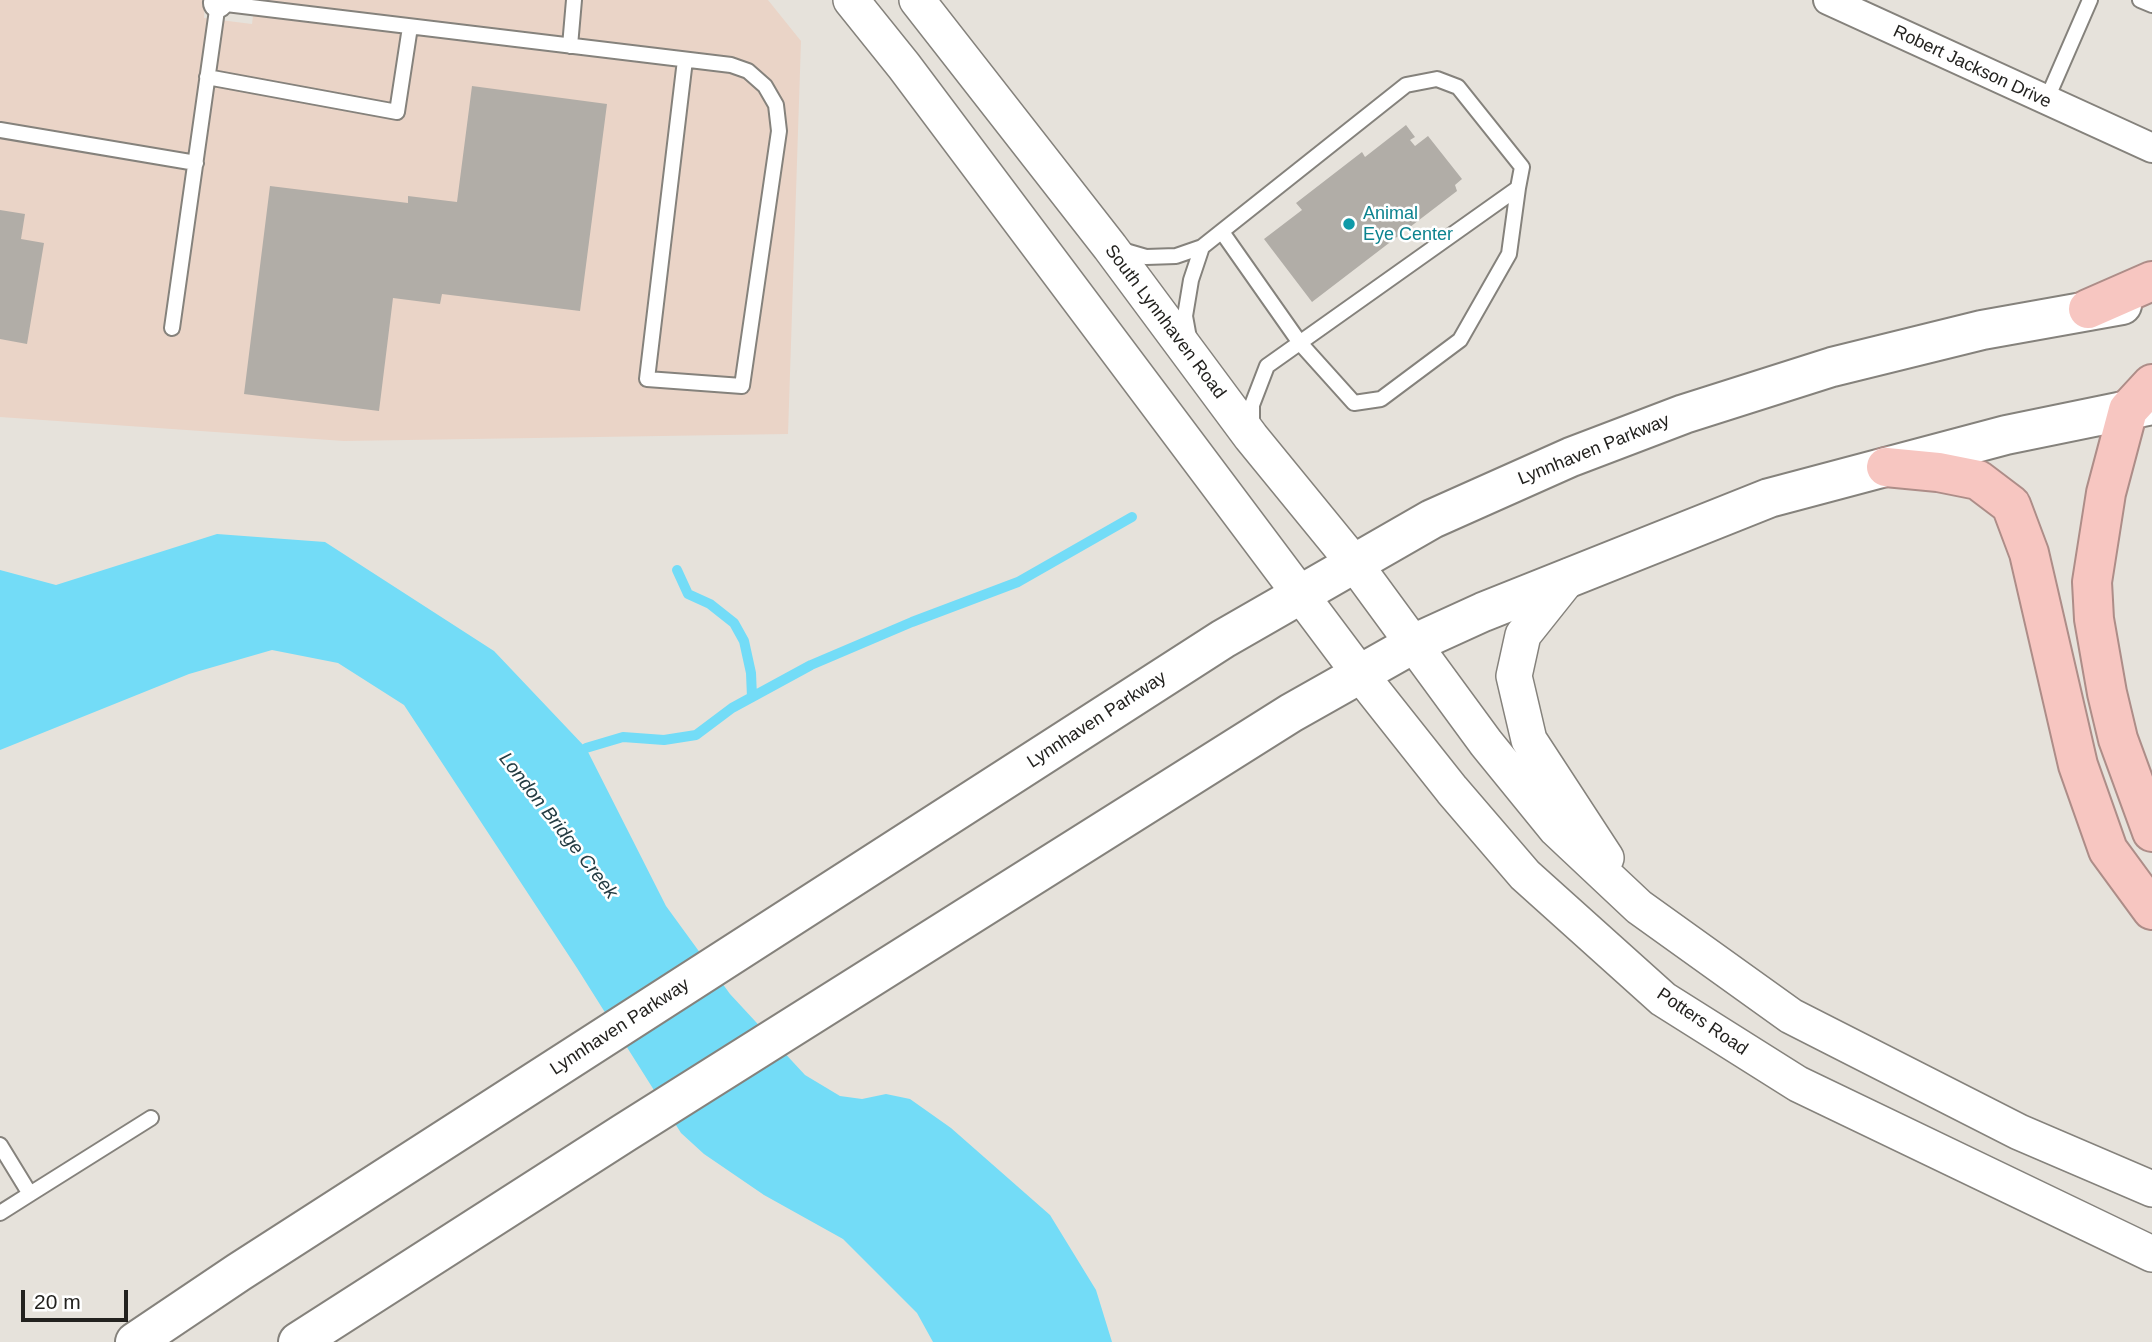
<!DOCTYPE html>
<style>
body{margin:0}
#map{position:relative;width:2152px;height:1342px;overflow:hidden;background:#e6e2db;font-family:Arial,sans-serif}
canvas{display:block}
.scale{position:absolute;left:21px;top:1290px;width:107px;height:32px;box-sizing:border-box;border:4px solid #23221f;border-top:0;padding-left:9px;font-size:21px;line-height:24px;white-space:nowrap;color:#23221f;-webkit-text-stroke:5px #fff;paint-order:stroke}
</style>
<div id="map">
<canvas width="2152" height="1342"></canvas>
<div class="scale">20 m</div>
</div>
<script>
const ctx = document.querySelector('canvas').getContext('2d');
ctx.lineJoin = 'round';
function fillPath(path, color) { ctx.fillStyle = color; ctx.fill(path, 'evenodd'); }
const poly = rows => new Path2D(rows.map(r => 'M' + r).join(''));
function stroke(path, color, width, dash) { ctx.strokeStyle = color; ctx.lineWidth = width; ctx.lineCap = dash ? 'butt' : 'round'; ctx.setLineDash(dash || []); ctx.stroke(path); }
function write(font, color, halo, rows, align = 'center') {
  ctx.font = font + ' Arial,sans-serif'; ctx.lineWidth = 5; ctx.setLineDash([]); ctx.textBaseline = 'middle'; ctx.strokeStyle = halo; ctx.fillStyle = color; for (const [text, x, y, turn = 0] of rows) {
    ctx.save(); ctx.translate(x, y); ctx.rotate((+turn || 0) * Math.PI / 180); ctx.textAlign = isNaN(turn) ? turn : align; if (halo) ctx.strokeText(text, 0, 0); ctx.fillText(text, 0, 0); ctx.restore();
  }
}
const commercial = poly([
 [0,0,205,0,204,18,252,24,255,0,768,0,801,41,788,434,344,441,0,417]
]);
const water = poly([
 [217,534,325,542,494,651,586,748,666,906,730,994,805,1075,840,1096,862,1099,886,1094,910,1099,951,1128,1050,1215,1096,1290,1112,1342,933,1342,917,1313,843,1239,764,1195,704,1154,681,1133,577,968,404,705,338,663,272,650,189,674,0,750,0,570,56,585]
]);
const stream = poly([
 [677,570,688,594,710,604,734,623,744,641,751,673,752,697],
 [586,748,623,737,664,740,696,735,732,708,811,665,912,622,1018,582,1132,517]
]);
const building = poly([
 [472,86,607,104,580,311,442,294,440,304,393,298,379,411,244,394,270,186,408,203,408,196,457,202],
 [1406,125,1415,137,1410,140,1415,146,1428,136,1462,179,1455,185,1457,191,1312,302,1264,239,1302,210,1296,203,1362,152,1365,157],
 [0,210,25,214,21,239,44,243,27,344,0,339]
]);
const service = poly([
 [2140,0,2152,5],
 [570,46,574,0],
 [207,77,397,112,410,27],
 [2046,101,2090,0],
 [0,130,196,163],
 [1222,232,1300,343,1354,403,1381,399,1460,340,1509,254,1518,188],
 [1122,250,1146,257,1176,256,1202,247,1406,85,1437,79,1458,87,1522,167,1518,188,1267,366,1252,405,1252,428],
 [172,328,218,3,731,65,748,71,765,86,776,105,779,131,742,386,647,379,685,60],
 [1189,338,1185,316,1191,280,1202,247],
 [0,1145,30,1194,0,1213],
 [30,1194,151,1118]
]);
const minor = poly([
 [1828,0,2152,148],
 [218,3,219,0]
]);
const tertiary = poly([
 [851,0,904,66,1360,674,1452,790,1525,875,1663,999,1798,1084,2152,1254],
 [917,0,1110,247,1251,437,1354,563,1486,743,1556,829,1639,907,1791,1016,2019,1132,2152,1189],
 [1570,576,1523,635,1514,676,1529,740,1606,858]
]);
const secondary = poly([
 [135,1342,239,1272,1223,639,1432,519,1571,457,1684,414,1832,367,1982,330,2122,305],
 [298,1342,624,1133,1291,713,1415,643,1483,612,1769,498,2006,435,2152,405]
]);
const motorway = poly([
 [2088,309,2152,281],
 [2152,384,2128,410,2106,493,2092,582,2094,619,2107,693,2118,739,2152,832],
 [1886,467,1938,472,1978,480,2011,505,2029,553,2078,765,2108,850,2152,910]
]);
const markers = [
 [1349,224,7,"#0f9aa8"]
];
const streetNames = [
 ["Robert Jackson Drive",1972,67,25],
 ["South Lynnhaven Road",1165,322,53],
 ["Lynnhaven Parkway",1594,450,-22],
 ["Lynnhaven Parkway",1097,720,-33],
 ["Potters Road",1702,1022,34],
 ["Lynnhaven Parkway",620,1027,-33]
];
const cultureNames = [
 ["Animal",1363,214],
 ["Eye Center",1363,235]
];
const waterNames = [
 ["London Bridge Creek",558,826,52]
];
fillPath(commercial, '#ead4c7');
fillPath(water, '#73dcf7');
stroke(stream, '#73dcf7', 10);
fillPath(building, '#b1ada7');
stroke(service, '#85827c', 18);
stroke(minor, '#85827c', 32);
stroke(tertiary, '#85827c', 38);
stroke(secondary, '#85827c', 42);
stroke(motorway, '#ad8d88', 42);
stroke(service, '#fff', 14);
stroke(minor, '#fff', 28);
stroke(tertiary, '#fff', 35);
stroke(secondary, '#fff', 38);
stroke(motorway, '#f7c6c1', 38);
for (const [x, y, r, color] of markers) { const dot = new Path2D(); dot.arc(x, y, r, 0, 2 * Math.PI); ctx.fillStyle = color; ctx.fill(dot); stroke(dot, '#fff', 2.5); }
write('18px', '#23221f', '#fff', streetNames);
write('18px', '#0d838f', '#fff', cultureNames, 'left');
write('italic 19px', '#243c43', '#fff', waterNames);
</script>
